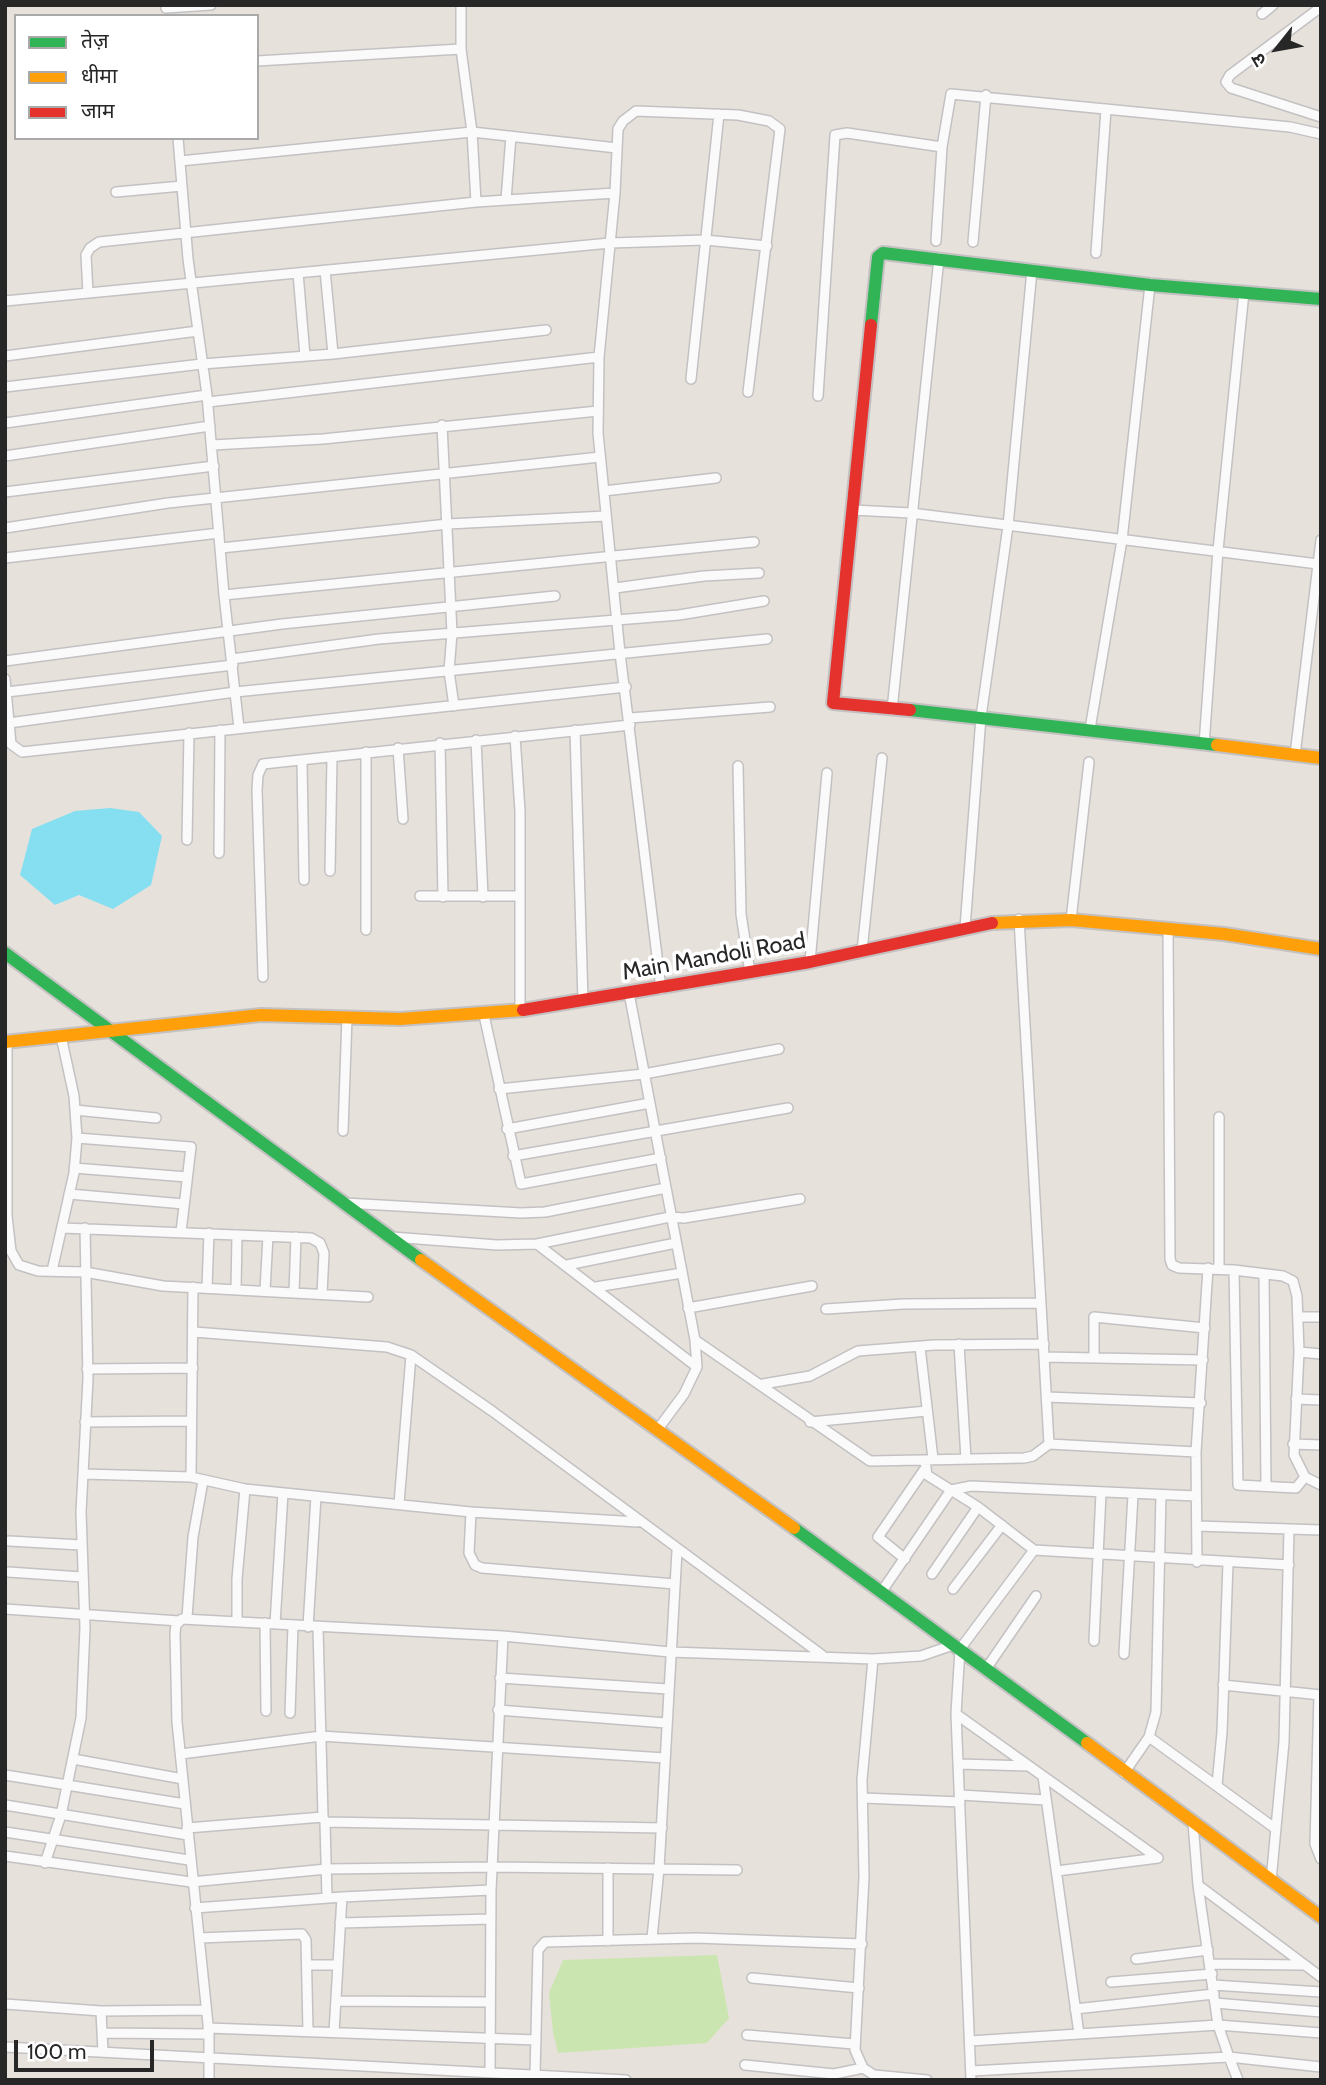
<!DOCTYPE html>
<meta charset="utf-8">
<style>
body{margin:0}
#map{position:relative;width:1326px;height:2085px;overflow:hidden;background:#e7e1db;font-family:Cabin,"Noto Sans Devanagari",sans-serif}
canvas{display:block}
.frame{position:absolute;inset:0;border:7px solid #272727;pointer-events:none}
.legend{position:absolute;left:14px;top:14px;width:245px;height:126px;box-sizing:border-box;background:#fff;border:2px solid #a9a9a9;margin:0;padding:9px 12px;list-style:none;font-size:21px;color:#272727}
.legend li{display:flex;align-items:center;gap:14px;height:35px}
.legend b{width:35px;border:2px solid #a9a9a9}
.north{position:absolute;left:1242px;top:14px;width:70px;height:70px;-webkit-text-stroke:5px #fff;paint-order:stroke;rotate:239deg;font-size:19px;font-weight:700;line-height:28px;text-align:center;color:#272727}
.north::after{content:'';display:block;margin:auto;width:24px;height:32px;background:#272727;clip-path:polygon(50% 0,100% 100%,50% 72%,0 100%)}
.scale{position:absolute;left:14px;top:2040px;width:140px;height:32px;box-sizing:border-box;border:4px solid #272727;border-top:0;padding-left:9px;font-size:21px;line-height:24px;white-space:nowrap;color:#272727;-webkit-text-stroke:5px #fff;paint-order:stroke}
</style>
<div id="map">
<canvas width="1326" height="2085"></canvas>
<div class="frame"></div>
<ul class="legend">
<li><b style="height:9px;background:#30b455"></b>तेज़</li>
<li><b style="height:9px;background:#ff9f0a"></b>धीमा</li>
<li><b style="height:9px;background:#e5322d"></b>जाम</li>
</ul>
<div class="north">उ</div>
<div class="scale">100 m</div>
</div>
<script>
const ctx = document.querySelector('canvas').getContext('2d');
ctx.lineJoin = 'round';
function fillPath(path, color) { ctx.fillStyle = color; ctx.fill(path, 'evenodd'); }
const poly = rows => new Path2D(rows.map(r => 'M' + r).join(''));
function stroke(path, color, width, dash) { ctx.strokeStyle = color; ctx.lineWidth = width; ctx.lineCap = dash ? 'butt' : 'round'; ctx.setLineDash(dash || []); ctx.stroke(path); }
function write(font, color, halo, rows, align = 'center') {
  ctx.font = font + ' Cabin,sans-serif'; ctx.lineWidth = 7; ctx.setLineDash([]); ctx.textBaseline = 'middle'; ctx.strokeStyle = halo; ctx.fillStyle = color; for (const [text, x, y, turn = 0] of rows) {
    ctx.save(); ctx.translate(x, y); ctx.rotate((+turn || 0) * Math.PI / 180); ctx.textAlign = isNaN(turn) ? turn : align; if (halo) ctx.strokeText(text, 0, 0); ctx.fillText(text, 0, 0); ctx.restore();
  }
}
const green = poly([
 [717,1955,729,2018,707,2043,558,2053,553,2032,549,1993,563,1960]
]);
const water = poly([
 [110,808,139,812,162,836,151,885,113,909,79,895,55,905,20,875,32,829,75,811]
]);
const street = poly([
 [1321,7,1230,75,1226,82,1231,88,1321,117],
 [166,8,211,5],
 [1262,14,1273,5],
 [461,49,472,132,476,202],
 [257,61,461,49,461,5],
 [178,138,188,259,207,395,224,595,239,728],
 [180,161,472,132,617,148],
 [116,192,182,186],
 [506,200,511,136],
 [936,241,942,147,951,94,1290,127,1321,134],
 [973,242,986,95],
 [1096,253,1106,109],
 [325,270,333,354],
 [298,273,305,356],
 [88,293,86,255,90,248,99,242,476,202,615,193],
 [5,301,610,243,705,240,767,246],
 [5,356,198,331],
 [691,379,719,114],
 [5,387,202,364,333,354,546,330],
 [818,396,835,135,847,133,942,147],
 [208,402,599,357],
 [5,423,207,395],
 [442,425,452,633,449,671,454,706],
 [212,445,323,439,598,411],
 [5,456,210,426],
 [604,491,716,478],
 [5,492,214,466],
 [853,510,911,513,1318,564],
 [5,528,168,503,600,457],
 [221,548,448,524,606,516],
 [5,558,219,533],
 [615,588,704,576,759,573],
 [224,595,754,542],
 [232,659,379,639,679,615,764,601],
 [5,661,282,624,555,596],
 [5,679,11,744,22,752,626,687],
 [7,692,233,665],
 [892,710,939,258],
 [630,718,770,707],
 [9,723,235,692,767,639],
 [1090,729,1122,540,1150,285],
 [575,730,583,1001],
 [515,736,520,811,520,1011],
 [476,740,483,897],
 [440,743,443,897],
 [1204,745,1218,550,1244,292],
 [398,748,403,819],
 [1295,755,1321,540],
 [302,760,304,880],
 [738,766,741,914,750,973],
 [187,840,189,733],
 [219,853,220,730],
 [330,871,332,758],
 [420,896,519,896],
 [1019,919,1049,1444],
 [1071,920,1089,762],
 [965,928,981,717,1008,526,1032,270],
 [1168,929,1170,1259,1172,1265,1179,1268,1234,1270,1283,1276,1293,1281,1297,1296,1299,1352,1294,1455,1305,1477,1321,1485],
 [366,930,366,752],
 [862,951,882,758],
 [810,962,827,773],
 [263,977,257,790,258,775,263,764,630,725],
 [661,989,620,653,598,433,599,357,615,193,618,129,623,121,636,111,738,115,769,121,780,129,748,392],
 [629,993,695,1340,697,1367,684,1394,658,1429],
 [484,1015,521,1184,661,1158],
 [7,1041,7,1216,11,1251,19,1265,38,1271,85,1272,163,1286,368,1297],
 [499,1089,644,1074,779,1049],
 [75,1110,156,1118],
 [507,1129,650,1103],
 [343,1131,347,1017],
 [77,1138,191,1147,181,1232],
 [513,1156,788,1108],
 [74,1168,187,1177],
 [69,1194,184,1204],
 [345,1203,521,1213,545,1212,666,1188],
 [62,1228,311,1238,320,1243,324,1253,322,1294],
 [392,1237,497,1245,537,1244,670,1217,684,1218,800,1199],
 [537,1244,697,1367],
 [567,1265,676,1243],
 [1219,1269,1219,1117],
 [1234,1270,1238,1485,1296,1488,1305,1477],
 [52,1271,74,1173,77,1138,74,1096,61,1036],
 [1264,1274,1266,1486],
 [596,1287,682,1273],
 [207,1288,209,1233],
 [236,1289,237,1235],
 [265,1290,268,1236],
 [294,1292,296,1237],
 [688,1308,812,1286],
 [826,1309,903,1304,1041,1303],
 [1298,1317,1321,1317],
 [194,1332,387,1347,411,1355,492,1411,822,1655],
 [695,1340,870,1461,1024,1458,1033,1456,1049,1444,1196,1452],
 [959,1344,966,1459],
 [920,1347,933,1459],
 [1299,1352,1321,1354],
 [1044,1357,1203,1360],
 [1094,1358,1094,1317,1205,1328],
 [87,1369,193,1368],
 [763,1384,810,1376,858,1351,934,1345,1044,1344],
 [1047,1397,1201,1403],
 [1296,1399,1321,1400],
 [85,1422,191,1421],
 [810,1422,927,1411],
 [1293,1444,1321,1445],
 [925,1460,927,1475,978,1507,1034,1550,960,1649,956,1714,971,2080],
 [83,1474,191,1477,245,1489,471,1512,638,1522],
 [191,1477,193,1287],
 [399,1504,411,1355],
 [471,1512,469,1553,475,1565,482,1568,675,1584],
 [1197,1526,1321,1530],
 [9,1541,81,1545],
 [1034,1550,1289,1565],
 [905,1559,878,1537,924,1470],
 [1197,1562,1196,1452,1208,1268],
 [8,1572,82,1577],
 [932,1574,978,1507],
 [953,1589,1002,1525],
 [882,1591,951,1490,971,1486,1196,1496],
 [5,1609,179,1621],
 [187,1617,193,1537,203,1481],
 [237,1620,237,1579,245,1489],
 [265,1623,266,1711],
 [275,1624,283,1493],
 [308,1627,316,1496],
 [318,1628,323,1817],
 [1094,1641,1101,1493],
 [1124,1654,1133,1495],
 [873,1659,862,1780,864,1877,855,2050,863,2068,874,2075,927,2080],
 [986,1669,1036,1596],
 [500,1678,668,1689],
 [1223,1685,1321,1695],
 [1319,1695,1315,1844,1321,1859],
 [498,1710,666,1723],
 [290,1713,293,1626],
 [956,1714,1158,1858],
 [1149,1737,1276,1829],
 [181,1754,321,1736,665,1758],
 [73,1759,183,1779],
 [958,1764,1029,1766],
 [1124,1773,1149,1737,1156,1712,1161,1495],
 [5,1775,185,1804],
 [1043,1776,1079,2034],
 [1217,1785,1222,1732,1228,1563],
 [960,1795,1046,1800],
 [863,1798,960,1802],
 [5,1805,188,1835],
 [325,1822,327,1898],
 [1193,1823,1198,1885,1218,2025,1229,2057,1321,2067],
 [187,1828,323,1817,325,1822,662,1828],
 [5,1832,189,1860],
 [5,1856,191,1882,327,1869,493,1867,737,1870],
 [45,1863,61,1815,81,1718,85,1628,81,1512,88,1379,85,1228],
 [608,1868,608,1941],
 [1057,1871,1158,1858],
 [1271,1881,1284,1742,1289,1529],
 [1198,1885,1321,1977],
 [195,1908,342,1897,491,1890],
 [340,1923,491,1919],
 [199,1938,302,1934,306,1940,308,2031],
 [652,1938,659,1869,677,1551],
 [1136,1959,1208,1950],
 [1211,1964,1303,1965],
 [307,1965,338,1965],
 [752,1978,859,1988],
 [1111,1982,1212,1974],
 [1213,1985,1321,1992],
 [336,2001,489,2002],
 [1215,2003,1321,2012],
 [5,2004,101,2011,206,2010],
 [1075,2009,1214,1994],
 [101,2011,103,2052],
 [208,2028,536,2040],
 [334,2032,342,1897],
 [102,2033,209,2034],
 [747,2035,854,2044],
 [970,2041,1218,2025,1321,2033],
 [5,2047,626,2080],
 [745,2065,834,2074,863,2068],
 [971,2071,1229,2057,1238,2080],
 [490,2072,491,1890,503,1636],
 [535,2075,538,1950,545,1942,696,1938,862,1944],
 [209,2080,209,2034,177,1722,175,1633,176,1625,182,1619,503,1636,670,1652,873,1659,921,1656,953,1645]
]);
const fast = poly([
 [871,325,878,257,883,253,1150,285,1321,299],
 [910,710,1217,745],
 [5,953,421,1260],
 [794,1528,1087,1743]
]);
const slow = poly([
 [1217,745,1321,758],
 [992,923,1071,920,1224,934,1321,949],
 [5,1042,261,1015,400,1019,523,1010],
 [421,1260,794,1528],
 [1087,1743,1321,1917]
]);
const jam = poly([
 [871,325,833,703,910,710],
 [523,1010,810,962,992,923]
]);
const streetNames = [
 ["Main Mandoli Road",714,957,-10]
];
fillPath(green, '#cbe5b0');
fillPath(water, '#86dff1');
stroke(street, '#c3c1c2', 12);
stroke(fast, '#c3c1c2', 16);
stroke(slow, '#c3c1c2', 16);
stroke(jam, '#c3c1c2', 16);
stroke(street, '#fbfafa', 9);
stroke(fast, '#30b455', 12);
stroke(slow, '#ff9f0a', 12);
stroke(jam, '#e5322d', 12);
write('23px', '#272727', '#fff', streetNames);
</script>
